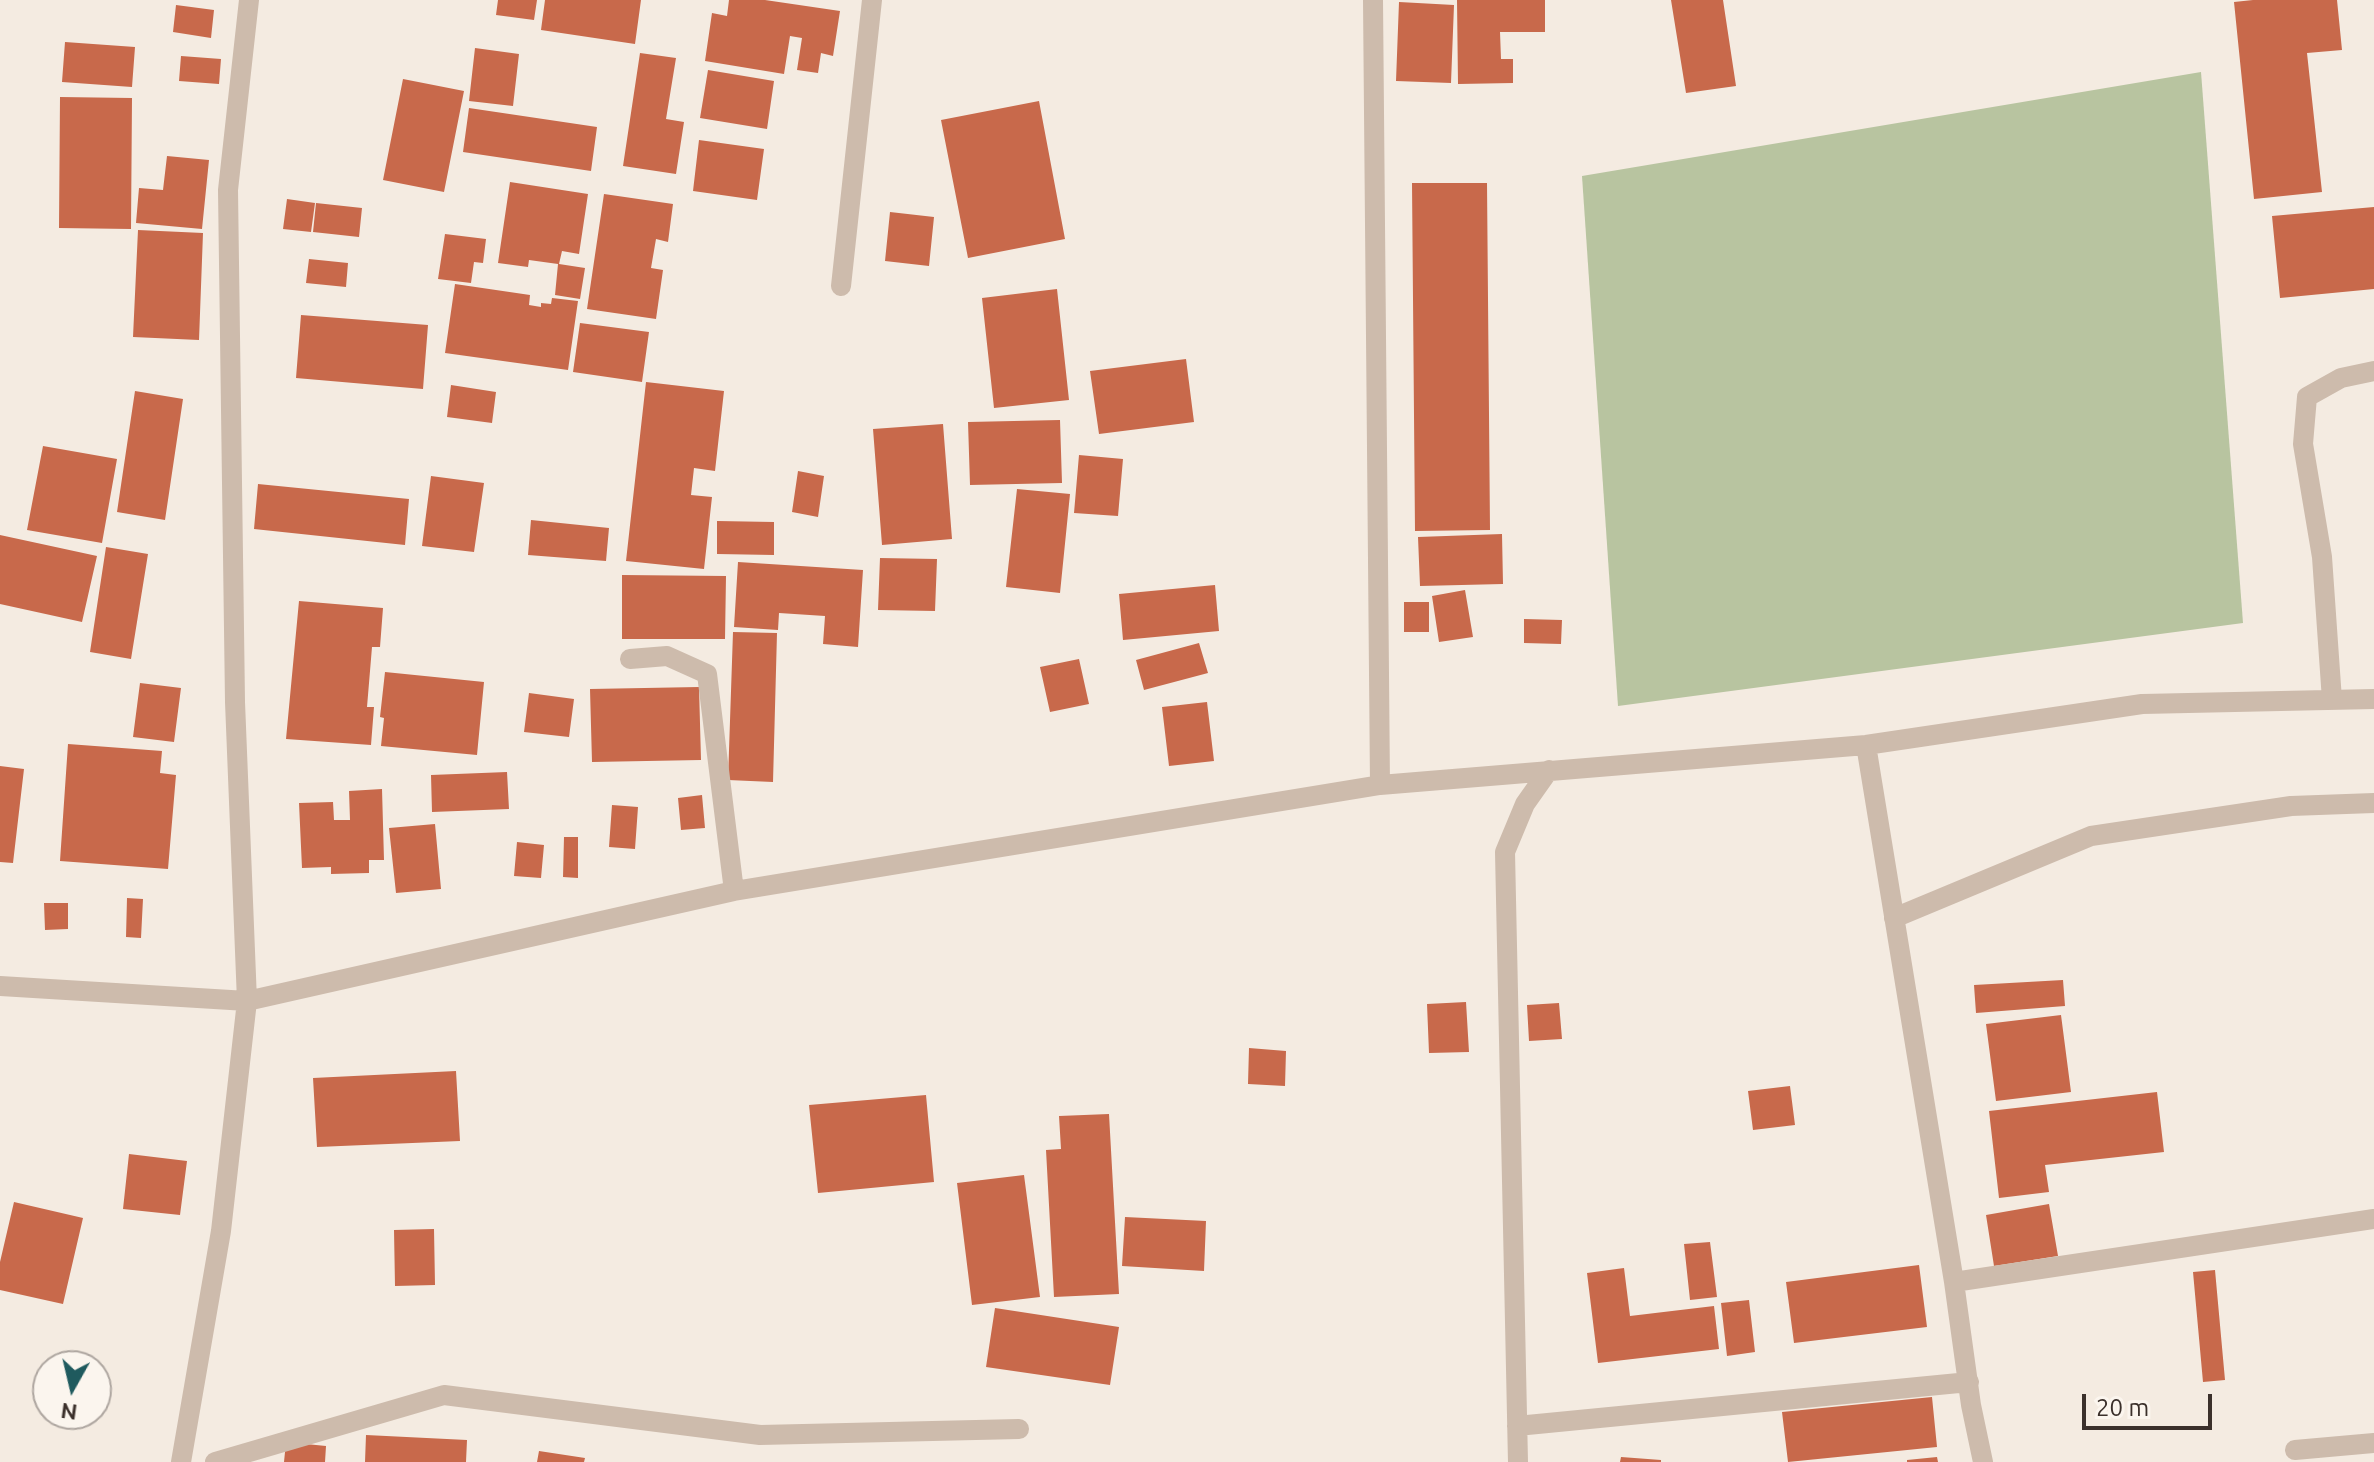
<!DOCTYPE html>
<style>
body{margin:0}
#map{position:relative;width:2374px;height:1462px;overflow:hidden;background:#f4ebe1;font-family:Ubuntu,sans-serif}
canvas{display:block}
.north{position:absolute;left:32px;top:1350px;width:80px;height:80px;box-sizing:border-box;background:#fbf5ee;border:2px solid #aea6a0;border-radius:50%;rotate:188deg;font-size:22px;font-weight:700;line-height:32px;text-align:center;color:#3b302b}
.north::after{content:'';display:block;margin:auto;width:28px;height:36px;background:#1f5a5e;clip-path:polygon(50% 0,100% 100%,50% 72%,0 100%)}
.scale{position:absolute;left:2082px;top:1394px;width:130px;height:36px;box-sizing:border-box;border:4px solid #3b302b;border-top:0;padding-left:10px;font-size:24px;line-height:28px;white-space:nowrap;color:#3b302b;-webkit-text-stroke:6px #fbf5ee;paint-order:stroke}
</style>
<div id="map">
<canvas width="2374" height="1462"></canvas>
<div class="north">N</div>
<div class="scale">20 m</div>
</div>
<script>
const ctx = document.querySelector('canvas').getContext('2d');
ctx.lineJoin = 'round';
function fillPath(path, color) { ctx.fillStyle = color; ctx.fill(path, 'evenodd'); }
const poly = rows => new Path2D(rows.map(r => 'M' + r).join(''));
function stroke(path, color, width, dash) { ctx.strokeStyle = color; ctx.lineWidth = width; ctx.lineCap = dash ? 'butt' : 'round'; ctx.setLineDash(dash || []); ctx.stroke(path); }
const green = poly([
 [2201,72,2243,623,1618,706,1582,176]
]);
const building = poly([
 [498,0,537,0,534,20,496,15],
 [545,0,641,0,635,44,541,30],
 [729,0,765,0,840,11,833,56,821,53,818,73,797,70,802,38,790,36,784,74,705,61,712,13,727,16],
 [1457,0,1545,0,1545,32,1500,32,1501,59,1513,59,1513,83,1458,84],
 [1671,0,1723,0,1736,86,1686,93],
 [2253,0,2337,0,2342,50,2307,53,2322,192,2254,199,2234,2],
 [1399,2,1454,5,1451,83,1396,81],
 [176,5,214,10,211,38,173,32],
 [65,42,135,47,132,87,62,82],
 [475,48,519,54,513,106,469,101],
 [640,53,676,58,666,119,684,122,676,174,623,166],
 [181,56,221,59,219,84,179,81],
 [708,70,774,81,767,129,700,118],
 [403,79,464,91,444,192,383,180],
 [60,97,132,98,131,229,59,228],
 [1039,101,1065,239,968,258,941,120],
 [469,108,597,127,591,171,463,152],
 [699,140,764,149,757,200,693,191],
 [167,156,209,160,202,229,136,223,139,188,163,190],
 [510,182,588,194,579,254,562,251,559,264,585,268,580,299,555,295,558,264,529,260,528,267,498,263],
 [1412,183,1487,183,1490,530,1415,531],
 [604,194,673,204,668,242,656,239,651,268,663,270,656,319,587,309],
 [287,199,315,203,311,232,283,229],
 [316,203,362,208,359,237,313,232],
 [2374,207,2374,289,2280,298,2272,216],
 [890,212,934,217,929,266,885,261],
 [138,230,203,233,199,340,133,337],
 [445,234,486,239,483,263,474,262,471,283,438,279],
 [309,259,348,263,346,287,306,283],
 [455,284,530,295,529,305,541,307,541,303,551,304,552,298,578,301,568,370,445,353],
 [1057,289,1069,400,994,408,982,298],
 [301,315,428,325,423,389,296,378],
 [580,323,649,332,642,382,573,372],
 [1186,359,1194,422,1099,434,1090,371],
 [646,382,724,391,715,471,694,468,691,495,712,497,704,569,626,561],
 [451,385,496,392,492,423,447,417],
 [135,391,183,399,165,520,117,512],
 [1060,420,1062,483,970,485,968,422],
 [943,424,952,539,882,545,873,429],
 [43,446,117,459,102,543,27,530],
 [1079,455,1123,459,1118,516,1074,513],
 [798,471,824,476,818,517,792,512],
 [431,476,484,483,474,552,422,546],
 [258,484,409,499,405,545,254,529],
 [1017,489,1070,494,1060,593,1006,587],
 [531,520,609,528,606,561,528,555],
 [717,521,774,522,774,555,717,554],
 [1502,534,1503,584,1420,586,1418,537],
 [0,535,97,556,82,622,0,604],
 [106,547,148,554,131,659,90,652],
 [880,558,937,559,935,611,878,610],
 [738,562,863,570,858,647,823,644,825,616,779,613,778,630,734,627],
 [622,575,726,576,725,639,622,639],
 [1215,585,1219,631,1123,640,1119,594],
 [1465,590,1473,637,1439,642,1432,596],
 [299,601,383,608,380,647,372,647,367,707,374,707,371,745,286,739],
 [1404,602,1429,602,1429,632,1404,632],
 [1524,619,1562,620,1561,644,1524,643],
 [733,632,777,633,773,782,728,780],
 [1199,643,1208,673,1144,690,1136,660],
 [1079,659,1089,704,1050,712,1040,667],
 [385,672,484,682,477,755,381,746,384,718,380,717],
 [140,683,181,688,174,742,133,737],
 [699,687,701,760,592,762,590,689],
 [529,693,574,699,569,737,524,732],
 [1207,702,1214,761,1169,766,1162,707],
 [68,744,162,751,160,773,176,775,168,869,60,861],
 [0,766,24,769,13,863,0,862],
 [507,772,509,809,432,812,431,775],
 [382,789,384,860,369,860,369,873,331,874,331,867,302,868,299,803,333,802,334,820,350,820,349,791],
 [702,795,705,828,681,830,678,798],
 [612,805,638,807,635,849,609,847],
 [435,824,441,889,396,893,389,828],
 [564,837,578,837,578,878,563,877],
 [517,842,544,845,541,878,514,876],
 [127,898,143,899,141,938,126,937],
 [44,903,68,903,68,929,45,930],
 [2063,980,2065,1006,1976,1013,1974,985],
 [1466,1002,1469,1052,1429,1053,1427,1004],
 [1559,1003,1562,1039,1529,1041,1527,1005],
 [2061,1015,2071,1092,1996,1101,1986,1024],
 [1249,1048,1286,1051,1285,1086,1248,1084],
 [456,1071,460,1141,317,1147,313,1078],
 [1790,1086,1795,1125,1753,1130,1748,1091],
 [2157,1092,2164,1152,2045,1165,2049,1192,1999,1198,1989,1111],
 [926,1095,934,1182,818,1193,809,1105],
 [1109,1114,1119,1294,1054,1297,1046,1150,1061,1149,1059,1116],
 [129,1154,187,1161,180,1215,123,1209],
 [1024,1175,1040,1297,972,1305,957,1183],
 [14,1202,83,1218,63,1304,0,1290,0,1262],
 [2049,1204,2058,1256,1994,1266,1986,1215],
 [1125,1217,1206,1221,1204,1271,1122,1266],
 [434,1229,435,1285,395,1286,394,1230],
 [1710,1242,1717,1297,1690,1300,1684,1244],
 [1919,1265,1927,1327,1794,1343,1786,1282],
 [1624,1268,1630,1316,1714,1306,1719,1349,1598,1363,1587,1273],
 [2215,1270,2225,1380,2203,1382,2193,1272],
 [1749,1300,1755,1352,1727,1356,1721,1303],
 [995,1308,1119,1327,1110,1385,986,1367],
 [1932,1397,1937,1447,1788,1462,1782,1412],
 [366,1435,467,1440,466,1462,365,1462],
 [286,1442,326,1446,325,1462,284,1462],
 [539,1451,585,1458,584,1462,537,1462],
 [1621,1457,1661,1460,1661,1462,1620,1462],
 [1937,1457,1938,1462,1907,1462,1907,1460]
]);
const minor = poly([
 [1373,0,1380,785],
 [841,286,872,0],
 [630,659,667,656,707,674,734,891],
 [2332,700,2322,557,2303,444,2307,397,2341,378,2374,371],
 [1866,745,1954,1282,1971,1405,1983,1462],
 [1894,918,2091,836,2291,806,2374,803],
 [0,986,247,1001,734,891,1380,785,1866,745,2142,704,2374,699],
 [1954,1282,2374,1219],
 [1517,1426,1969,1382],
 [2295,1450,2374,1443],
 [181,1462,221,1231,247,1001,235,702,228,190,249,0],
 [215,1462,444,1395,760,1435,1019,1429],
 [1518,1462,1505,852,1525,804,1549,770]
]);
fillPath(green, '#b8c4a0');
fillPath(building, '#c8694b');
stroke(minor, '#cdbbac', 20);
</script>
